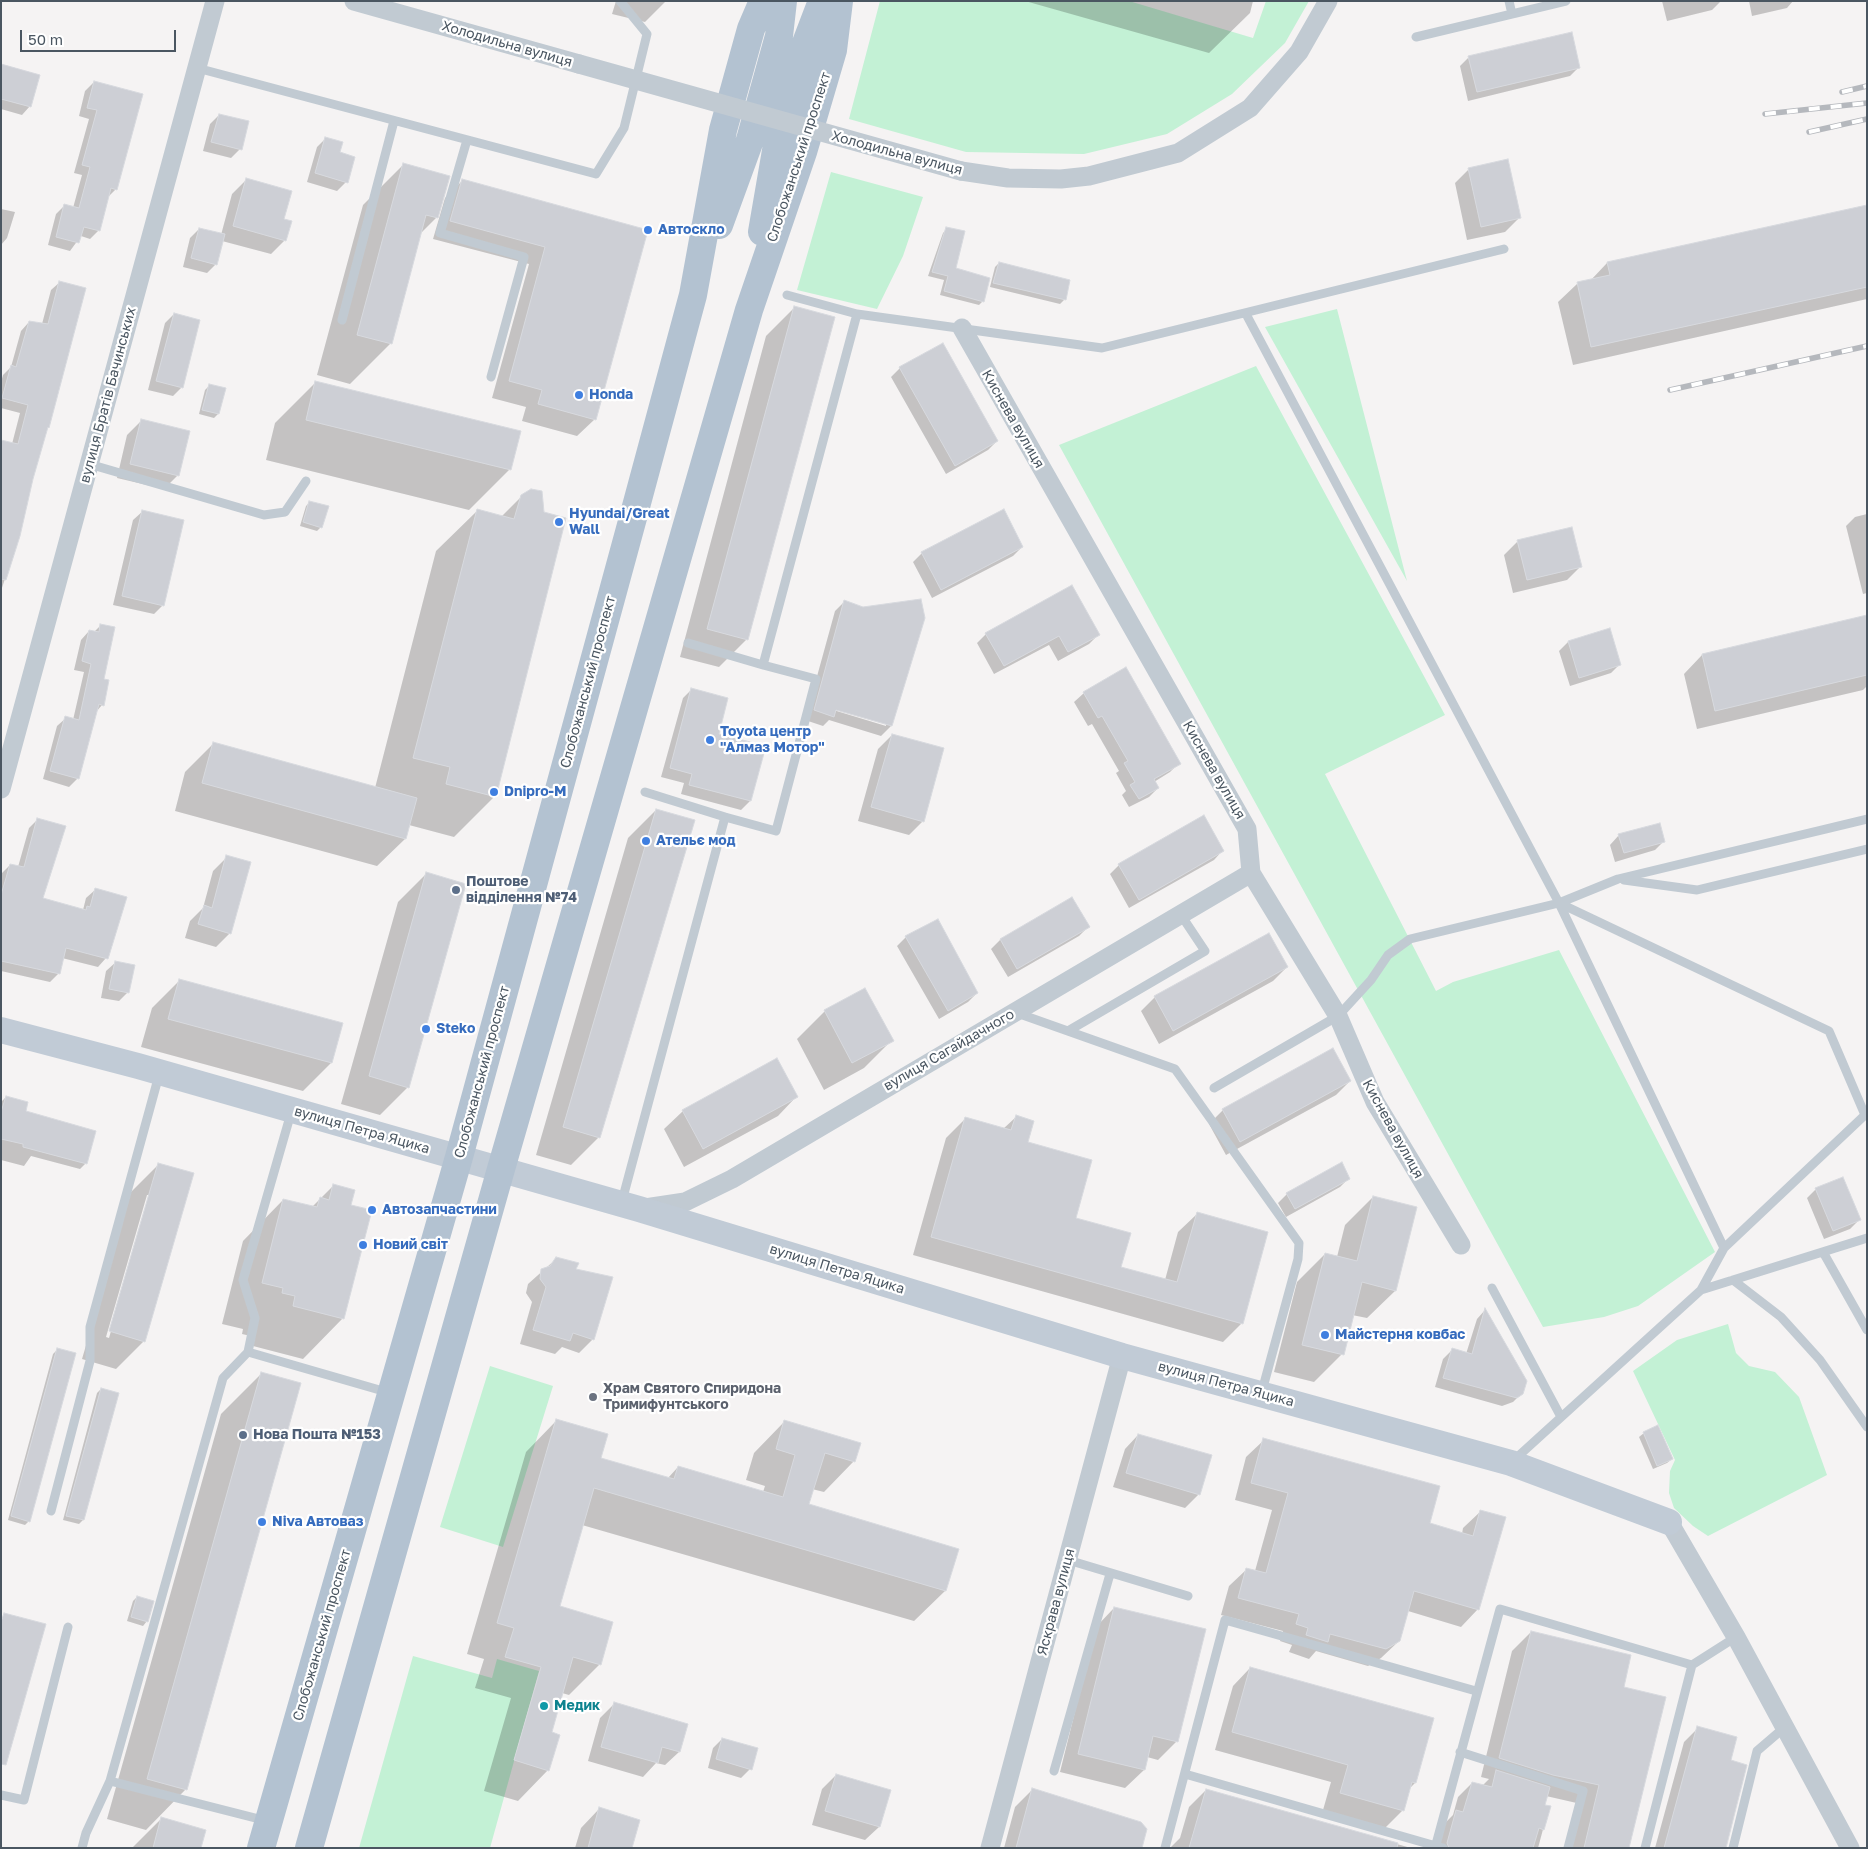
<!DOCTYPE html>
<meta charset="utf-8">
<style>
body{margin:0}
#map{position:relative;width:1868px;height:1849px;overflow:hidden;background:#f5f3f3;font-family:"Golos Text",sans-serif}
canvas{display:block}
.frame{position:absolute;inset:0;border:2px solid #4a5661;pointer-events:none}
.scale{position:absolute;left:20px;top:30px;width:156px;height:22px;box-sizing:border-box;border:2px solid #4a5661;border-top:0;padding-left:6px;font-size:15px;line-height:18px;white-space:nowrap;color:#4a5661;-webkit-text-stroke:4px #fff;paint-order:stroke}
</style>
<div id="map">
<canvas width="1868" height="1849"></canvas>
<div class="frame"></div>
<div class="scale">50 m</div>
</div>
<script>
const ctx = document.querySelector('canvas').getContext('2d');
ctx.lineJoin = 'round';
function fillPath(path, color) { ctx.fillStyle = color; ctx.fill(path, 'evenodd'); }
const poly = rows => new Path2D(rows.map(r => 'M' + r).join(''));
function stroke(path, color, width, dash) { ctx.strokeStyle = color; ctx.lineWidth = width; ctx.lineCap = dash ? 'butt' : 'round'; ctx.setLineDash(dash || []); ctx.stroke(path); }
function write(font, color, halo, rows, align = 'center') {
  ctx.font = font + ' "Golos Text",sans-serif'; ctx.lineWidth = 4.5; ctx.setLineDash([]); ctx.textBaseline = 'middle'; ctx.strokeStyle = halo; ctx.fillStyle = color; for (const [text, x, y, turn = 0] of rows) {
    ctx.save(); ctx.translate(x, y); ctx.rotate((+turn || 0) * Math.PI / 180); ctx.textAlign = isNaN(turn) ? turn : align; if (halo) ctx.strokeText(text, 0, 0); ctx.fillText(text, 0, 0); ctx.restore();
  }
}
const green = poly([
 [880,1,1129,1,1253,38,1266,1,1309,1,1285,43,1232,94,1167,134,1084,154,966,152,849,119],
 [831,172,923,197,903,256,877,309,797,290],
 [1337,309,1407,581,1265,327],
 [1256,366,1445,715,1325,774,1436,991,1453,982,1559,950,1715,1252,1638,1306,1604,1317,1543,1327,1059,445],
 [1728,1324,1736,1353,1749,1366,1775,1372,1799,1397,1827,1475,1708,1536,1693,1526,1674,1508,1669,1493,1670,1471,1675,1460,1633,1371,1677,1340],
 [490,1366,553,1386,503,1547,440,1527],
 [413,1656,492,1678,497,1659,539,1671,490,1848,359,1848]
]);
const shadow = poly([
 [616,1,666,1,645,22,612,14],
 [1025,1,1253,1,1250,13,1209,53],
 [1662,1,1721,1,1712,10,1667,21],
 [1749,1,1793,1,1787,8,1752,16],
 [1469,57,1579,67,1570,76,1468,101,1460,66],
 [1,64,39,75,30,106,22,115,1,109],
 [94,82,116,189,107,198,99,230,90,239,81,236,70,251,48,245,56,214,65,205,73,208,82,175,74,173,89,119,79,116,85,91],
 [219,115,240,149,231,158,203,151,210,124],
 [326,138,339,153,346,182,337,191,307,182,317,147],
 [403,165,437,217,420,234,390,344,350,384,317,375,363,205],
 [1469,169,1519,218,1505,232,1467,240,1455,183],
 [246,180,283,220,285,240,271,254,222,241,216,264,207,273,183,267,190,238,199,229,221,235,232,194],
 [462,181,646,231,595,419,577,436,522,421,526,407,492,398,529,264,433,239,445,198],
 [1867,206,1867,299,1573,365,1558,302,1577,284,1590,281,1607,263],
 [1,209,15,212,7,238,1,245],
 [947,229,954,269,983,301,979,305,940,295,944,280,928,276,943,233],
 [999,263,1065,299,1060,304,990,287,995,267],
 [60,282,84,288,48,427,45,430,31,478,19,536,1,591,1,441,12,444,20,413,1,408,1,382,3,375,11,367,21,331,29,322,42,324,51,290],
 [794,308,747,639,719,667,680,657,766,336],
 [174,314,182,387,173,396,148,390,165,323],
 [900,368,997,441,988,450,946,474,891,377],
 [316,382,510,469,469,510,266,460,275,423],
 [209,386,218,414,214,418,199,414,205,390],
 [141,421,178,475,164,489,117,478,127,435],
 [522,496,495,796,454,837,409,825,405,839,377,866,175,811,185,772,213,744,375,788,436,551,477,511,501,517],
 [310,502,321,527,317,531,300,526,306,506],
 [143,511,163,605,154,614,113,605,133,520],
 [1867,514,1867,593,1863,594,1846,526,1855,517],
 [1518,541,1581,566,1567,580,1513,593,1504,555],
 [1022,547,1013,556,932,598,913,562,922,553],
 [844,602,863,608,924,618,891,726,881,736,829,720,823,726,805,720,835,611],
 [830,707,886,723,886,726,830,709],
 [1867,616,1867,686,1863,690,1697,729,1684,674,1702,655],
 [101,625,102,705,96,712,78,778,69,787,43,779,57,726,66,718,73,720,84,672,74,670,81,640,89,631,94,632],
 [986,634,1098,635,1089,644,1058,661,1049,645,994,674,977,643],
 [1568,642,1620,664,1611,673,1570,686,1559,651],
 [692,689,750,801,741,810,681,794,684,783,661,777,683,698],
 [1084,693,1179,763,1170,772,1154,782,1158,788,1149,797,1129,807,1122,795,1126,791,1116,773,1119,771,1092,724,1088,726,1074,702],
 [892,735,923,821,909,835,858,821,878,749],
 [656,810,599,1137,571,1165,536,1155,628,838],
 [38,819,41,899,83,910,86,898,95,890,106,958,98,967,62,958,59,973,50,982,1,971,1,874,10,865,18,867,29,828],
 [1619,835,1664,841,1655,850,1615,862,1610,845],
 [1223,850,1214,860,1129,908,1110,874,1119,865],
 [227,857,230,933,216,947,185,938,190,921,203,908,213,871],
 [426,874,408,1087,380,1115,341,1104,398,902],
 [1072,899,1088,927,1079,936,1008,977,991,949,1000,940],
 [906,937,977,993,968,1002,939,1019,897,946],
 [116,962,128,992,119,1001,101,998,106,971],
 [1287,967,1273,981,1159,1044,1141,1011,1155,997],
 [180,980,331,1063,303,1091,141,1047,152,1008],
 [825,1011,892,1040,864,1068,824,1090,797,1039],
 [1350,1081,1336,1095,1226,1155,1209,1124,1223,1110],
 [6,1097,24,1112,86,1163,80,1169,31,1156,24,1166,1,1160,1,1102],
 [796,1097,778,1116,684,1167,664,1129,683,1111],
 [1016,1117,1027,1143,1074,1219,1120,1268,1165,1280,1178,1232,1197,1214,1242,1323,1223,1342,913,1255,946,1138,965,1119,1003,1129],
 [159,1164,144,1341,116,1369,82,1359,131,1192],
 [147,1195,150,1195,109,1338,106,1337],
 [1349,1178,1340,1187,1286,1217,1278,1203,1287,1194],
 [333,1186,349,1206,343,1318,303,1359,253,1346,255,1337,242,1334,243,1329,222,1324,243,1241,283,1200,312,1207],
 [1816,1189,1859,1220,1850,1229,1824,1239,1807,1198],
 [1373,1197,1395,1291,1367,1318,1352,1315,1342,1354,1314,1382,1274,1372,1297,1282,1325,1254,1337,1257,1345,1225],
 [556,1259,575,1270,593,1339,579,1353,562,1347,555,1354,520,1344,532,1302,526,1293,528,1284],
 [1485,1310,1522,1393,1513,1402,1502,1406,1435,1387,1443,1359,1452,1350,1466,1354,1477,1319],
 [57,1350,29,1521,25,1525,8,1520,53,1354],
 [262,1373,186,1789,146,1830,107,1819,221,1414],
 [101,1389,83,1520,79,1524,63,1520,97,1393],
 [556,1421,600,1458,668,1478,678,1467,763,1492,765,1486,746,1480,754,1453,784,1422,854,1461,824,1492,812,1489,808,1505,945,1591,914,1621,582,1525,558,1607,600,1664,569,1695,562,1693,550,1733,548,1770,518,1801,484,1791,511,1698,475,1688,484,1659,467,1654,526,1452],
 [1644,1433,1672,1459,1667,1463,1653,1469,1639,1437],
 [1138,1435,1199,1494,1185,1508,1113,1487,1125,1449],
 [1264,1440,1428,1524,1462,1534,1463,1528,1481,1511,1478,1609,1461,1627,1408,1611,1399,1641,1381,1658,1368,1666,1316,1651,1309,1659,1289,1652,1292,1645,1280,1641,1283,1631,1221,1615,1229,1586,1247,1569,1255,1571,1272,1510,1235,1500,1246,1457],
 [137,1597,147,1621,143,1626,127,1621,133,1601],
 [1114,1608,1177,1741,1158,1760,1147,1757,1144,1770,1125,1788,1060,1772,1096,1627],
 [1531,1632,1622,1688,1627,1848,1571,1848,1581,1804,1546,1796,1544,1806,1549,1807,1538,1848,1436,1848,1443,1825,1453,1815,1458,1797,1472,1783,1482,1786,1489,1779,1481,1777,1512,1651],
 [1250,1668,1432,1719,1415,1783,1409,1789,1403,1810,1385,1828,1323,1810,1331,1782,1215,1750,1233,1686],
 [614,1704,679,1752,665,1765,656,1763,643,1777,588,1761,600,1718],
 [1698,1728,1729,1761,1724,1848,1655,1848,1684,1742],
 [722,1739,750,1769,741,1778,708,1768,713,1748],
 [836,1775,879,1827,865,1840,812,1825,822,1789],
 [1032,1790,1141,1848,1004,1848,1015,1807],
 [1206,1790,1411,1848,1170,1848,1180,1838,1189,1807],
 [599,1809,631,1848,575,1848,581,1828],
 [161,1819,200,1848,132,1848]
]);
const building = poly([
 [1572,32,1580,68,1477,92,1468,56,1572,32],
 [1,64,40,75,31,107,1,99,1,64],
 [94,81,143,94,117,190,111,188,100,231,84,227,79,243,56,237,64,204,79,208,90,167,82,165,97,110,87,108,94,81],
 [219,114,249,121,242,150,211,142,219,114],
 [325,137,343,142,340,152,355,157,348,183,315,173,325,137],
 [1508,159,1521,218,1481,227,1468,168,1508,159],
 [403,163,450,176,438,218,426,215,392,344,357,335,403,163],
 [246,178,292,191,284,219,292,221,286,241,233,226,246,178],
 [462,179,648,230,596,420,538,404,542,390,509,381,545,247,450,221,462,179],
 [1867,205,1867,287,1591,347,1577,282,1610,275,1607,262,1867,205],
 [946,227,965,231,956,268,990,278,984,302,944,291,948,276,932,272,946,227],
 [199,228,225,234,217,265,191,258,199,228],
 [999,262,1070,280,1066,300,993,283,999,262],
 [59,281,86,288,49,428,48,427,33,479,20,536,6,580,1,579,1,440,18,444,28,405,2,398,11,365,16,367,29,321,48,324,59,281],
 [794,306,835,317,748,640,707,629,794,306],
 [174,313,200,320,183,388,156,381,174,313],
 [943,343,998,441,955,466,899,367,943,343],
 [315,381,521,431,511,470,306,420,315,381],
 [209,384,226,388,219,414,202,410,209,384],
 [141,419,190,431,179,476,130,464,141,419],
 [531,489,542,491,544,512,566,518,496,797,446,784,450,767,413,758,477,509,514,519,521,495,531,489],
 [309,501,329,506,322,528,303,522,309,501],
 [1004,509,1023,547,941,590,921,552,1004,509],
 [142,510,184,520,164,606,122,596,142,510],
 [1572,527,1582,567,1527,580,1517,540,1572,527],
 [1072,585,1100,635,1068,652,1059,636,1004,666,985,633,1072,585],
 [921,599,925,618,892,726,836,710,834,717,814,710,844,600,863,607,921,599],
 [1867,615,1867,675,1715,711,1702,654,1867,615],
 [100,624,115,627,104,679,109,680,104,706,99,704,79,779,50,771,65,716,79,720,91,664,82,661,89,630,99,632,100,624],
 [1610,628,1621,665,1579,678,1568,641,1610,628],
 [1126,667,1181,764,1154,779,1159,788,1139,799,1130,785,1135,782,1124,763,1128,761,1102,716,1098,718,1083,692,1126,667],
 [691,688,728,698,719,734,766,746,751,801,689,785,692,774,670,768,691,688],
 [892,734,944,748,924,822,871,807,892,734],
 [213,742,417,798,406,839,202,783,213,742],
 [656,809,695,820,600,1138,563,1127,656,809],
 [1204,815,1224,851,1139,900,1118,864,1204,815],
 [37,818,66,826,43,898,86,910,87,906,90,907,95,888,127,897,108,959,66,948,60,974,1,961,1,895,10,864,24,867,37,818],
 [1660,823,1665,842,1624,853,1618,834,1660,823],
 [226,855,251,862,231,934,198,924,204,905,212,908,226,855],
 [426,872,466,884,409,1088,369,1076,426,872],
 [1072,897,1090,927,1017,969,1000,939,1072,897],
 [938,919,978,993,948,1011,905,936,938,919],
 [1269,933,1288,967,1173,1031,1154,996,1269,933],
 [115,961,135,965,129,993,109,989,115,961],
 [179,979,343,1023,332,1063,168,1019,179,979],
 [865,988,894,1041,852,1063,824,1010,865,988],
 [1333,1048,1351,1081,1240,1142,1222,1109,1333,1048],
 [777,1058,798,1097,703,1149,682,1110,777,1058],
 [6,1096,28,1102,26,1111,96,1131,87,1164,23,1147,23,1144,1,1139,1,1112,6,1096],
 [1016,1115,1034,1121,1028,1142,1092,1160,1076,1218,1131,1233,1121,1267,1177,1282,1197,1212,1268,1232,1243,1324,931,1237,965,1117,1011,1130,1016,1115],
 [1342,1162,1350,1179,1295,1209,1286,1193,1342,1162],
 [158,1163,194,1173,145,1342,109,1331,158,1163],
 [1843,1177,1861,1220,1833,1231,1815,1188,1843,1177],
 [333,1184,355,1190,351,1205,372,1210,344,1319,293,1306,295,1296,282,1293,283,1288,262,1283,283,1199,317,1207,320,1197,329,1200,333,1184],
 [1373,1196,1417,1207,1396,1291,1362,1282,1344,1355,1302,1345,1325,1253,1357,1261,1373,1196],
 [556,1257,579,1263,576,1269,613,1277,594,1340,573,1333,570,1341,533,1330,546,1287,540,1279,541,1269,550,1266,556,1257],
 [1485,1308,1527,1381,1523,1394,1517,1398,1443,1378,1452,1348,1472,1354,1485,1308],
 [57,1348,76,1353,30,1522,11,1516,57,1348],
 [261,1372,301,1383,187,1790,147,1779,261,1372],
 [101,1388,119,1393,84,1520,66,1516,101,1388],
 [556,1419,608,1434,601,1458,674,1479,678,1466,783,1497,795,1455,776,1449,784,1420,861,1443,855,1462,825,1453,809,1504,959,1549,946,1591,594,1488,560,1606,613,1622,601,1665,573,1657,552,1732,560,1735,549,1771,514,1760,541,1667,505,1657,514,1628,497,1623,556,1419],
 [1658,1425,1673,1459,1657,1466,1643,1432,1658,1425],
 [1138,1434,1212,1455,1200,1495,1126,1473,1138,1434],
 [1263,1438,1440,1486,1430,1523,1473,1536,1480,1510,1506,1517,1479,1610,1414,1591,1400,1641,1386,1649,1330,1634,1328,1642,1306,1635,1308,1628,1296,1624,1299,1614,1238,1598,1246,1568,1266,1573,1288,1493,1251,1483,1263,1438],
 [137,1596,154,1601,148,1622,131,1617,137,1596],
 [1114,1607,1206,1629,1178,1742,1153,1736,1145,1770,1078,1754,1114,1607],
 [4,1613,46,1624,6,1765,1,1764,1,1622,4,1613],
 [1531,1631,1631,1655,1624,1687,1666,1697,1629,1848,1584,1848,1599,1785,1553,1775,1499,1758,1531,1631],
 [1250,1667,1434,1718,1416,1783,1412,1782,1404,1811,1340,1793,1348,1765,1232,1732,1250,1667],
 [614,1702,688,1724,680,1752,662,1747,658,1763,601,1747,614,1702],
 [1697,1726,1737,1737,1731,1760,1747,1765,1735,1812,1726,1848,1664,1848,1697,1726],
 [722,1738,758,1748,752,1770,716,1759,722,1738],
 [1496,1770,1550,1787,1545,1805,1551,1806,1544,1830,1539,1828,1533,1848,1449,1848,1447,1843,1456,1810,1463,1812,1472,1782,1492,1787,1496,1770],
 [836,1774,891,1790,880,1827,825,1811,836,1774],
 [1032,1788,1141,1822,1147,1829,1142,1848,1016,1848,1032,1788],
 [1206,1789,1398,1843,1397,1848,1189,1848,1206,1789],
 [599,1807,640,1820,632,1848,588,1848,599,1807],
 [161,1817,206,1830,201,1848,153,1848,161,1817]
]);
const lane = poly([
 [1509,1,1512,14],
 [1416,37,1566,1],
 [197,68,596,174,624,128,647,34,620,1],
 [467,140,440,233,524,257,491,377],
 [787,295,857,314],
 [1246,314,1559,903,1724,1248,1701,1290,1514,1460],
 [342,320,394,121],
 [89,464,264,515,285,512,306,481],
 [688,643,763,665],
 [645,792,725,817],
 [1624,880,1697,890,1867,849],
 [1559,903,1829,1031,1865,1115,1724,1248],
 [1017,1013,1175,1069,1299,1243,1298,1259,1262,1391],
 [1068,1031,1205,951,1181,915],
 [1214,1088,1338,1016,1371,980,1388,955,1410,939,1559,903,1618,879,1867,819],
 [622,1201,725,817,776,831,816,679,763,665,857,314,1102,348,1504,249],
 [1823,1252,1867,1330],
 [1733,1280,1781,1317,1820,1360,1867,1427],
 [1492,1288,1561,1417],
 [1701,1290,1867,1238],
 [248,1352,390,1393],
 [51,1511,90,1361,90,1327,159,1075],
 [1068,1560,1188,1596],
 [1460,1752,1583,1791,1568,1848],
 [1054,1771,1110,1574],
 [1185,1774,1443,1848],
 [110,1781,267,1821],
 [1,1795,24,1800,68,1627],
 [82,1848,86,1833,110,1781,223,1378,248,1352,255,1318,243,1280,291,1113],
 [1165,1848,1225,1620,1476,1691],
 [1435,1848,1500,1609,1692,1665,1736,1637],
 [1645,1848,1692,1665],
 [1733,1848,1757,1751,1785,1727]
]);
const street = poly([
 [354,1,579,64],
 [961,171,1008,178,1061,179,1089,176,1178,153,1250,108,1299,52,1328,1],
 [962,328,1247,829,1251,873,1338,1016,1375,1102,1461,1245],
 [1,789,215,1],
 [645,1208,685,1202,732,1179,1251,873],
 [1669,1522,1736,1637,1850,1848],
 [990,1848,1122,1356]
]);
const secondary = poly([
 [1,1030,138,1066,639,1209,1122,1356,1511,1463,1669,1522]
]);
const primary = poly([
 [719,225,750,140,779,36,783,1],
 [762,232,777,145,806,43,822,1],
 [261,1848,459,1157,634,514,693,295,723,130,751,29,763,1],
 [309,1848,501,1169,749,310,803,152,833,50,839,1]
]);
const rail = poly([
 [1842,92,1867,86],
 [1765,114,1867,103],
 [1809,132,1867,119],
 [1670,390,1867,346]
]);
const streetBridge = poly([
 [579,64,961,171]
]);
const markers = [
 [648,230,5,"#3f7fe0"],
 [579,395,5,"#3f7fe0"],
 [559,522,5,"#3f7fe0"],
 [710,740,5,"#3f7fe0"],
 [494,792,5,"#3f7fe0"],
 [646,841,5,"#3f7fe0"],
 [456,890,5,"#5c6f8a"],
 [426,1029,5,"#3f7fe0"],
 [372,1210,5,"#3f7fe0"],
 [363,1245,5,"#3f7fe0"],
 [1325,1335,5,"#3f7fe0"],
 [593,1397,5,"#6b7280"],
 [243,1435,5,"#5c6f8a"],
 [262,1522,5,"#3f7fe0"],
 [544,1706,5,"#0f9aa8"]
];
const streetNames = [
 ["Холодильна вулиця",507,44,16],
 ["Холодильна вулиця",897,153,15],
 ["Слобожанський проспект",799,157,-72],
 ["вулиця Братів Бачинських",108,395,-75],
 ["Киснева вулиця",1013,419,60],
 ["Слобожанський проспект",588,682,-75],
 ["Киснева вулиця",1214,770,60],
 ["вулиця Сагайдачного",949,1050,-30],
 ["Слобожанський проспект",482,1072,-75],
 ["Киснева вулиця",1393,1129,61],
 ["вулиця Петра Яцика",362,1130,16],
 ["вулиця Петра Яцика",837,1269,17],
 ["вулиця Петра Яцика",1226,1384,15],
 ["Яскрава вулиця",1056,1602,-75],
 ["Слобожанський проспект",322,1635,-74]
];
const shopNames = [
 ["Автоскло",658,230],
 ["Honda",589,395],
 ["Hyundai/Great",569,514],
 ["Wall",569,530],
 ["Toyota центр",720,732],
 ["\"Алмаз Мотор\"",720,748],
 ["Dnipro-M",504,792],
 ["Ательє мод",656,841],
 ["Steko",436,1029],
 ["Автозапчастини",382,1210],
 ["Новий світ",373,1245],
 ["Майстерня ковбас",1335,1335],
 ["Niva Автоваз",272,1522]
];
const serviceNames = [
 ["Поштове",466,882],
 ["відділення №74",466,898],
 ["Нова Пошта №153",253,1435]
];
const worshipNames = [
 ["Храм Святого Спиридона",603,1389],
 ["Тримифунтського",603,1405]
];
const cultureNames = [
 ["Медик",554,1706]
];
fillPath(green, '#c3f1d5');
fillPath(shadow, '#0003');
fillPath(building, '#cdcfd5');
stroke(building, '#d7d9de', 1);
stroke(lane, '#c1cad2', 9);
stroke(street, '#c1cad2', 19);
stroke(secondary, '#c1cbd6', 26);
stroke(primary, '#b3c2d1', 28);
stroke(rail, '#b5b8bd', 5.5);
stroke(rail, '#fff', 4, [11]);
stroke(streetBridge, '#c1cad2', 19);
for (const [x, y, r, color] of markers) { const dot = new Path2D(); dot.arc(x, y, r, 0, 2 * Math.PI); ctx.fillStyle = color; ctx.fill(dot); stroke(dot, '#fff', 2); }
write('14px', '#4a5661', '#fff', streetNames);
write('bold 14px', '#366cbe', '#fff', shopNames, 'left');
write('bold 14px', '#4e5e75', '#fff', serviceNames, 'left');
write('bold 14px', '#5b616d', '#fff', worshipNames, 'left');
write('bold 14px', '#0d838f', '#fff', cultureNames, 'left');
</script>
